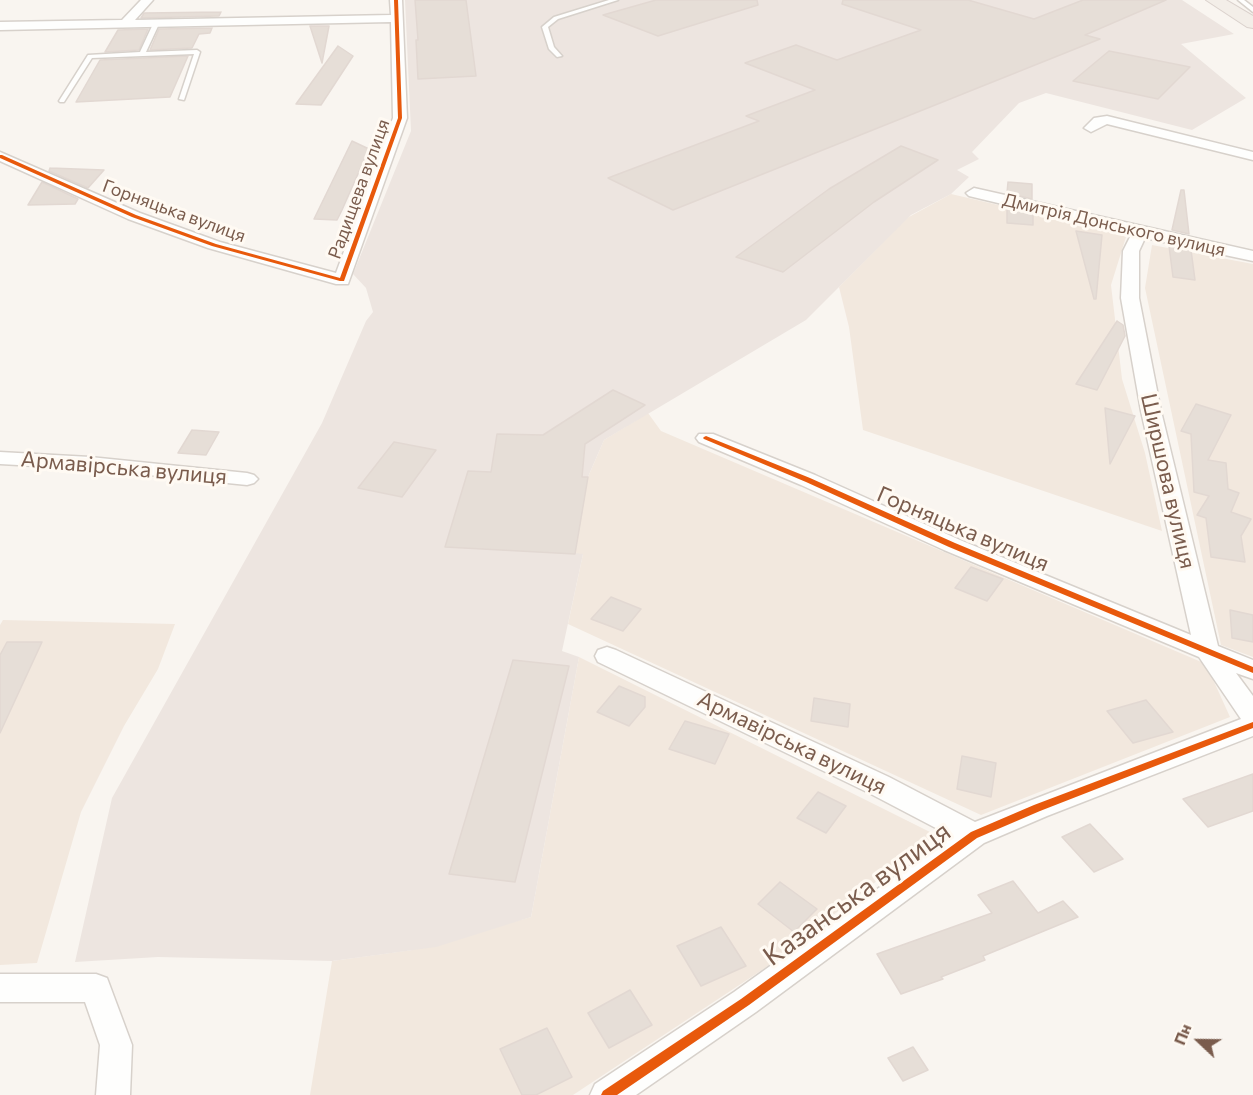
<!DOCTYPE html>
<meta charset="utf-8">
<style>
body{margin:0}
#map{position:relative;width:1253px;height:1095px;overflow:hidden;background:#f9f5f0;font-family:Commissioner,sans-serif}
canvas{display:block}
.north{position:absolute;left:1169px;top:1011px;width:60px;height:60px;-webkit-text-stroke:4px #fffaf3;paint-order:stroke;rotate:292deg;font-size:16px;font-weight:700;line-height:24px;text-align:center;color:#7a5c4d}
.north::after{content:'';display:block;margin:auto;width:21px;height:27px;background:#7a5c4d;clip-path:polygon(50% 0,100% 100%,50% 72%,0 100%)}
</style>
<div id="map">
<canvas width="1253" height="1095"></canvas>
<div class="north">Пн</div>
</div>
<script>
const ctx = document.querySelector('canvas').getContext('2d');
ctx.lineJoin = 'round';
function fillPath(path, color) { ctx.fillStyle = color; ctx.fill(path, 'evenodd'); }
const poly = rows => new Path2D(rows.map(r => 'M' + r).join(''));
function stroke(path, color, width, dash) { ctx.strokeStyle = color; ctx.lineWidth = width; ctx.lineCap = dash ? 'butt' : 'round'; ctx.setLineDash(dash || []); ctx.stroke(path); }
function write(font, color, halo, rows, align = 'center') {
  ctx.font = font + ' Commissioner,sans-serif'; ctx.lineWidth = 6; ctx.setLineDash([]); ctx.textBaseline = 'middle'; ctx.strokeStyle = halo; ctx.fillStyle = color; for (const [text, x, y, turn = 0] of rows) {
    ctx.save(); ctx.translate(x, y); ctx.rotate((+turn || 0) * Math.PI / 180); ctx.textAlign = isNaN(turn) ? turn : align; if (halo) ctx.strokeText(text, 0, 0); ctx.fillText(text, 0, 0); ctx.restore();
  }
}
const residential = poly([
 [951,194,1110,231,1126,237,1111,285,1122,379,1145,453,1162,531,863,430,849,327,839,287,907,218],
 [1152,245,1253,264,1253,657,1221,645,1145,288],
 [648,413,661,431,1206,664,1230,717,981,815,568,624,583,554,575,554,588,477,604,440],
 [3,620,175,624,158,669,124,726,81,812,37,963,0,965,0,625],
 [579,657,936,835,765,968,573,1095,310,1095,332,961,412,950,531,917]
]);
const industrial = poly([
 [405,0,1182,0,1234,34,1181,44,1246,98,1192,130,1046,93,1019,103,972,152,979,159,957,170,969,177,951,194,911,215,806,320,604,440,588,477,575,553,583,554,562,651,579,657,531,917,436,947,332,961,158,957,75,962,112,798,322,423,366,321,373,312,366,288,353,274,411,131]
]);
const building = poly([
 [415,0,466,0,476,76,418,79,416,40,418,40,415,0],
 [656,0,757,0,758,5,658,36,603,15,656,0],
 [843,0,968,0,1034,19,1083,0,1166,0,1085,35,1100,39,673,210,608,178,759,121,746,116,815,90,745,63,796,45,837,60,921,30,842,4,843,0],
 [221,12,219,16,141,18,144,13,221,12],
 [310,26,329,26,322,63,310,26],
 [212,28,210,33,199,34,192,48,150,50,159,29,212,28],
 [148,29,139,50,105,52,118,30,148,29],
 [338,46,353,56,321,105,296,104,338,46],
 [1109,51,1190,67,1158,99,1073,81,1109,51],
 [188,56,170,97,76,102,100,60,188,56],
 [352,141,369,149,342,210,337,220,314,219,352,141],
 [901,146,938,160,874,202,783,272,736,257,829,189,901,146],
 [50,168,104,170,88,188,49,171,50,168],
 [42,182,78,199,75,204,28,205,42,182],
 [1008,182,1032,184,1032,199,1007,193,1008,182],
 [1181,190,1184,190,1189,234,1172,230,1181,190],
 [1007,208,1033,214,1033,225,1007,223,1007,208],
 [1076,231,1102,235,1096,299,1094,299,1076,231],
 [1169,246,1191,250,1195,280,1173,277,1169,246],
 [1117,321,1123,325,1125,336,1097,390,1076,384,1117,321],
 [613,390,645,405,585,444,582,477,588,477,575,554,445,547,468,471,491,472,497,434,543,435,613,390],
 [1196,404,1231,415,1208,460,1226,463,1228,489,1239,493,1231,512,1251,519,1241,536,1245,562,1211,557,1206,518,1197,515,1209,496,1194,492,1191,434,1181,431,1196,404],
 [1105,408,1135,416,1110,464,1105,408],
 [192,430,219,432,206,455,178,453,192,430],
 [394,442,436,450,402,497,358,488,394,442],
 [971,567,1003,579,987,601,955,588,971,567],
 [611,597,641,609,623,631,591,619,611,597],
 [1230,610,1253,615,1253,642,1232,638,1230,610],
 [7,642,42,642,0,733,0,655,7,642],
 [513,660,569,666,515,882,449,874,513,660],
 [619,686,645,697,645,707,629,726,597,712,619,686],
 [814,698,850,704,848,727,811,721,814,698],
 [1146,700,1173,732,1133,743,1107,711,1146,700],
 [685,721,729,734,715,764,669,749,685,721],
 [962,756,996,763,991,797,957,789,962,756],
 [1253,774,1253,811,1208,827,1183,799,1253,774],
 [818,792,846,806,826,833,797,818,818,792],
 [1090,824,1123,859,1094,872,1062,837,1090,824],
 [1013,881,1038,913,1063,901,1078,917,983,956,985,960,941,977,943,979,901,994,877,954,992,913,978,895,1013,881],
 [780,882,817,909,794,932,758,904,780,882],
 [721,927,746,966,701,986,677,946,721,927],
 [630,990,652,1025,609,1048,588,1013,630,990],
 [547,1028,572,1077,536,1095,522,1095,500,1049,547,1028],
 [913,1047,928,1070,903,1081,888,1058,913,1047]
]);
const service = poly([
 [609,0,618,0,558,19,548,27,554,47,562,56,557,57,549,49,542,27,554,17,609,0],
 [1238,0,1244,0,1253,7,1253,12,1238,0],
 [156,22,159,24,146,52,197,50,200,52,184,100,179,99,194,54,92,58,64,102,60,102,59,101,88,55,140,52,153,24,156,22]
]);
const minor = poly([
 [141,0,153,0,135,20,391,15,390,0,402,0,407,118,348,284,336,284,208,248,128,219,0,161,0,152,140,213,220,242,336,273,393,118,391,22,0,30,0,22,122,20,141,0],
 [1107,116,1253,152,1253,160,1107,124,1091,132,1084,128,1094,118,1107,116],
 [974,188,1253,251,1253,261,1145,238,1139,251,1139,298,1161,411,1218,646,1253,660,1253,679,1236,673,1253,696,1253,736,1047,816,984,843,756,1012,636,1095,590,1095,595,1084,734,992,951,836,869,793,598,662,595,656,598,650,607,647,616,650,889,777,975,822,1241,719,1199,657,944,550,801,485,699,442,696,438,699,434,713,434,815,475,960,540,1191,635,1141,411,1121,298,1123,251,1131,235,969,196,966,193,974,188],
 [0,452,90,457,247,473,254,475,258,479,254,483,247,485,90,469,0,464,0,452],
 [0,974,96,974,107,978,132,1045,130,1095,96,1095,100,1045,85,1002,0,1002,0,974]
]);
const primary = poly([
 [1206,0,1226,0,1253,16,1253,28,1247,27,1206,0]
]);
const cycleway = poly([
 [394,0,398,0,402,118,344,281,340,281,212,246,132,217,0,158,0,155,2,155,136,215,216,244,340,278,398,118,394,0],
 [706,436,810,478,955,543,1253,667,1253,673,949,547,806,482,704,439,703,438,704,437,706,436],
 [1253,722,1253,728,1040,811,977,838,749,1005,617,1095,601,1095,603,1091,741,999,971,832,1034,805,1253,722]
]);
const farStreetnames = [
 ["Радищева вулиця",359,189,-70],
 ["Горняцька вулиця",174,211,20],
 ["Дмитрія Донського вулиця",1114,225,13]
];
const streetNames = [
 ["Армавірська вулиця",124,468,5],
 ["Ширшова вулиця",1168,481,77],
 ["Горняцька вулиця",963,529,23],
 ["Армавірська вулиця",792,743,26]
];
const nearStreetnames = [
 ["Казанська вулиця",857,894,-36]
];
fillPath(residential, '#f2e8de');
fillPath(industrial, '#ede5e0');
fillPath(building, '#e6ded7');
stroke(building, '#e2d8d2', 1.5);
stroke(service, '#d7d1cb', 3);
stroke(minor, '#d7d1cb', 3);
stroke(primary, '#dad1cc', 2);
fillPath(service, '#fefefd');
fillPath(minor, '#fefefd');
fillPath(primary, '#f3eee8');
fillPath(cycleway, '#e8590c');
write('18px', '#7a5c4d', '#fffaf3', farStreetnames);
write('22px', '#7a5c4d', '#fffaf3', streetNames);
write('27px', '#7a5c4d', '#fffaf3', nearStreetnames);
</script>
